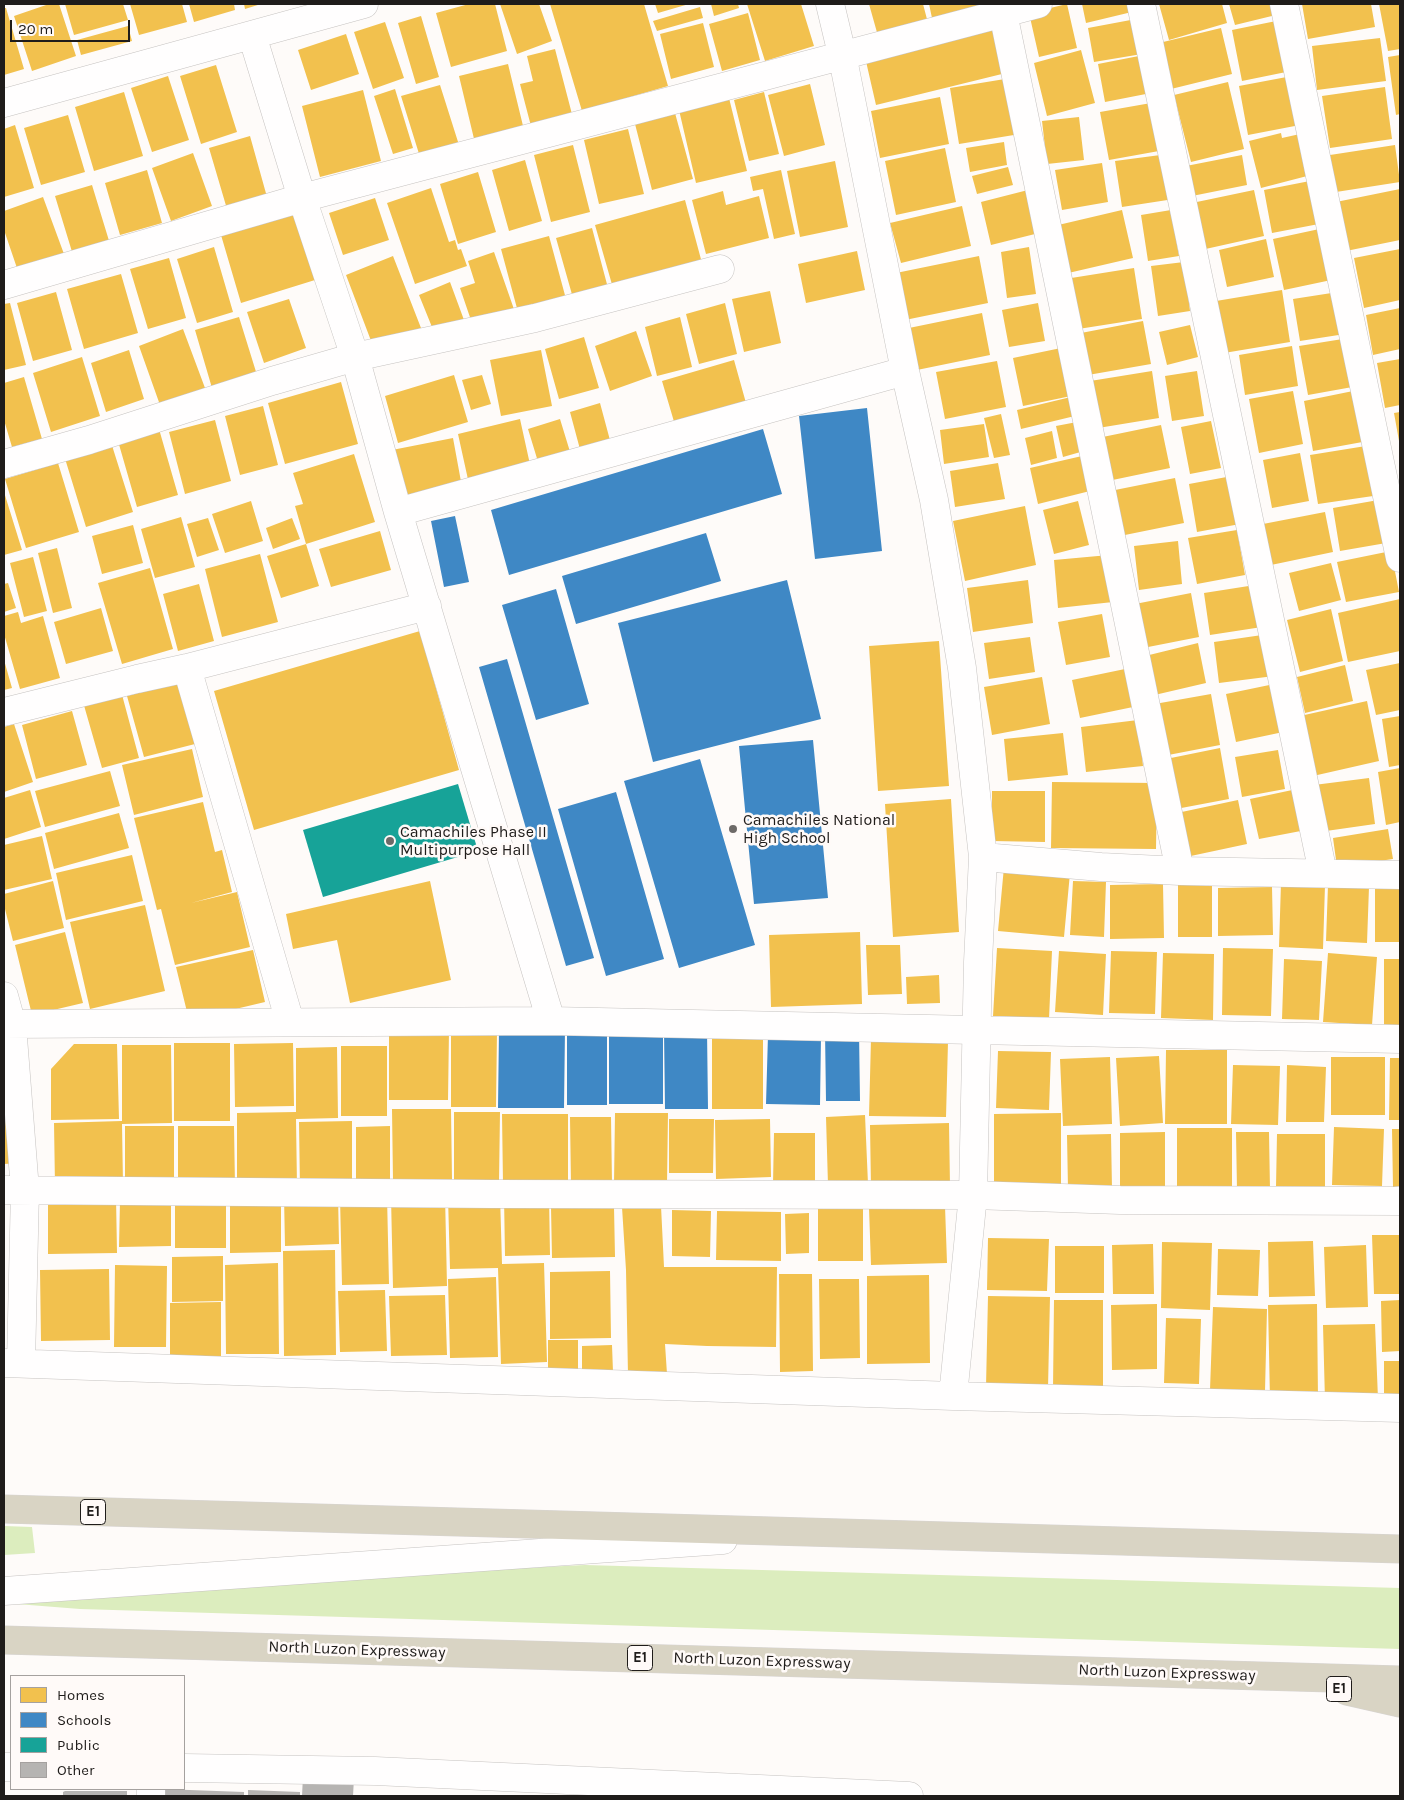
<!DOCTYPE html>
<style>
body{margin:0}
#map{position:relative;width:1404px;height:1800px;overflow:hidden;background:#fefbf9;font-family:Karla,sans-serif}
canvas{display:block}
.frame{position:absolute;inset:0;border:5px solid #1f1c1a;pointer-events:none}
.legend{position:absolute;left:10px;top:1675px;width:175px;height:115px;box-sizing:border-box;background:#fffaf8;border:1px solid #a5a19f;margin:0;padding:6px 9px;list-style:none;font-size:15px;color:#1f1c1a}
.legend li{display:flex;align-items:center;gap:10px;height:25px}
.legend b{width:25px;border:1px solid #a5a19f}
.scale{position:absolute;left:10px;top:20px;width:120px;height:22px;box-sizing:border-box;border:2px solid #1f1c1a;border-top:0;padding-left:6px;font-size:15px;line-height:18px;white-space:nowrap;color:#1f1c1a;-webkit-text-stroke:4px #fffaf8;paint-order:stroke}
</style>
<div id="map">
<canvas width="1404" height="1800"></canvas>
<div class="frame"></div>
<ul class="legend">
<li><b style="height:14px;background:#f2c14e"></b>Homes</li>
<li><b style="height:14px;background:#3f88c5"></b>Schools</li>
<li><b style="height:14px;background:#17a398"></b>Public</li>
<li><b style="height:14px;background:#b6b4b2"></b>Other</li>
</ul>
<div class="scale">20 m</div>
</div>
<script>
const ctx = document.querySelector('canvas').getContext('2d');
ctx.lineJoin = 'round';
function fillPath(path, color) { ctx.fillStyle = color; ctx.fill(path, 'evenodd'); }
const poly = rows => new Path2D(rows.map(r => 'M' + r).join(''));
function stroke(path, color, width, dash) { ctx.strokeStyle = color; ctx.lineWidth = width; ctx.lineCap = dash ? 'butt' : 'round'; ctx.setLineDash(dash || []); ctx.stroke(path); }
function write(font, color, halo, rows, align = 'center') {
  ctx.font = font + ' Karla,sans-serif'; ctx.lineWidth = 5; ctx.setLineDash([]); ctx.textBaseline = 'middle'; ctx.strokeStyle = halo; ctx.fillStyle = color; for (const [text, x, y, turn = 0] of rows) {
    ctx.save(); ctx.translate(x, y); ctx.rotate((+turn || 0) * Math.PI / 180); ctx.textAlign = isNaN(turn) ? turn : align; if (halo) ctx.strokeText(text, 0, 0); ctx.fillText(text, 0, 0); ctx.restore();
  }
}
const green = poly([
 [4,1526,32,1527,35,1553,4,1555],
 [585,1565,1400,1588,1400,1649,80,1609,4,1603,402,1574]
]);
const homes = poly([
 [49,4,59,4,76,56,32,71,14,16],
 [65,4,123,4,128,20,74,35],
 [130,4,182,4,187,22,139,35],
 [189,4,234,4,235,10,194,22],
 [244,4,261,4,245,9],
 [469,4,495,4,507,51,451,67,436,13],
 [500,4,539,4,552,41,517,54],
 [550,4,644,4,668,86,582,111],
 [655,4,689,4,658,13],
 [711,4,738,4,739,8,714,16],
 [747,4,801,4,814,46,765,61],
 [869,4,923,4,928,23,878,36],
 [929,4,984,4,932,18],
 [1067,4,1077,48,1039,57,1029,13],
 [1082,4,1135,4,1136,11,1086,23],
 [1159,4,1222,4,1227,23,1169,40],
 [1229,4,1278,4,1280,14,1235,25],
 [1302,4,1371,4,1375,27,1308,39],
 [1379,4,1400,4,1400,49,1388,51],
 [700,7,703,18,657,31,653,21],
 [4,8,6,8,24,69,4,75],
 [748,13,760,60,722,71,709,24],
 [421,16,439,77,416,84,398,23],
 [1136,19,1142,54,1094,62,1088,28],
 [1281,20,1291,71,1242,81,1232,30],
 [385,22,404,78,373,89,354,32],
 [703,23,714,67,671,79,660,34],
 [994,24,1006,73,876,105,865,57],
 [128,26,132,41,81,55,77,40],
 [1221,28,1232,74,1171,89,1159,43],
 [346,34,359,74,311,90,298,50],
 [1380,38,1386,81,1317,90,1312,46],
 [555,49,573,118,532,130,520,84,533,81,527,56],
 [1081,50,1095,103,1047,116,1034,63],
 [1144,55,1151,93,1105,102,1098,64],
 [1400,55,1400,114,1396,115,1388,57],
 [508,64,524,130,475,143,459,76],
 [216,65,237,132,201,144,180,76],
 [168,76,189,140,152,152,131,88],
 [1292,76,1300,125,1248,135,1239,86],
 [1011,78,1020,134,959,144,950,88],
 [1228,82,1244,149,1191,162,1174,95],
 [810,84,825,145,784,156,768,95],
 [440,85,459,145,420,157,401,96],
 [1385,87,1392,139,1330,148,1322,96],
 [395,89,413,148,393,154,374,96],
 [363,90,381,161,320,177,302,106],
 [124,92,143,156,94,171,75,107],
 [764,92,779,154,749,161,734,100],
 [940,97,949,144,880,158,871,111],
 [729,98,747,171,696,183,679,110],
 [1151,103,1159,151,1109,160,1100,112],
 [675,113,693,179,652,190,635,124],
 [68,115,85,172,41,185,24,128],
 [1079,117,1084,160,1047,164,1042,121],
 [15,125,34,188,4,197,4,129],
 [628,129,644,194,599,204,584,140],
 [1281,133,1282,138,1300,134,1311,175,1261,188,1249,141],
 [250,136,267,197,227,209,209,148],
 [1004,142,1007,165,970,172,966,148],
 [573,145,590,212,551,222,534,155],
 [1395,145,1400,182,1336,192,1330,155],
 [945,148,956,202,896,215,885,161],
 [193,153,212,206,171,221,152,168],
 [1168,154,1174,199,1122,207,1115,161],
 [1242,155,1247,185,1192,196,1186,166],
 [525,160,542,221,509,231,492,170],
 [835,161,848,227,800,237,787,171],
 [1102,163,1108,202,1062,210,1055,170],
 [1008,167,1013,185,977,194,972,176],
 [147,170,162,223,120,235,105,183],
 [781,170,795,234,774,239,763,189,753,191,750,177],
 [478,172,496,232,458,244,440,184],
 [1315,180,1324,223,1272,233,1264,190],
 [92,185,110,244,73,255,55,196],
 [431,188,449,242,455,240,458,250,461,249,467,266,415,284,387,203],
 [1400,189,1400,240,1346,251,1336,202],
 [1028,190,1039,233,991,245,981,202],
 [1254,190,1264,236,1201,250,1192,203],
 [723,191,726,205,759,196,769,238,706,254,692,200],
 [43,197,64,254,18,271,4,230,4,211],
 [375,198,389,240,343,255,329,213],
 [685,200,702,263,613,288,595,225],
 [962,206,971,246,901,263,890,223],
 [1122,210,1133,258,1064,274,1054,226],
 [1171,210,1179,256,1148,261,1141,215],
 [295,213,315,280,241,303,221,235],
 [592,228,608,288,573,298,556,238],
 [1324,228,1336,279,1284,290,1273,239],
 [549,236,566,299,518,312,501,249],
 [1266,239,1274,277,1227,287,1219,250],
 [214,247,233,312,197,323,177,259],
 [1029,247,1036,294,1007,298,1001,252],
 [1400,249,1400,300,1364,308,1354,258],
 [857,251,865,290,806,303,798,264],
 [494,252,516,315,474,329,460,288,475,283,468,261],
 [393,256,421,328,373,346,346,275],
 [979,256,988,303,905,320,896,273],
 [169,258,186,318,148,329,130,269],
 [1184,262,1190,311,1158,316,1151,266],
 [1134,268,1142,319,1072,330,1065,279],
 [121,274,138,333,84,349,67,289],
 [450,282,464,320,434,332,419,295],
 [1282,290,1290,342,1224,353,1216,301],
 [770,291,781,343,744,352,732,299],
 [56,292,72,350,33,361,17,303],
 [1338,292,1345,334,1300,341,1293,299],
 [289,299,306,348,264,363,247,312],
 [10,303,26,365,4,370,4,304],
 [725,303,737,354,699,364,686,314],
 [1038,303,1045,341,1009,347,1002,310],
 [1400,308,1400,349,1373,355,1366,315],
 [982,313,990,355,917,370,909,328],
 [239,317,257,375,212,388,195,330],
 [680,317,692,367,657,376,645,327],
 [1143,321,1151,364,1088,375,1081,333],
 [1190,325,1198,357,1167,365,1159,332],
 [183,329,205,388,160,405,139,346],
 [636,331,652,376,610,391,595,346],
 [584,337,599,388,559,399,545,349],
 [1349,338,1358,386,1308,395,1299,346],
 [1292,346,1298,386,1245,395,1239,355],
 [1061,348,1071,396,1023,406,1013,358],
 [129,350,144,399,106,412,91,363],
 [541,350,552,406,501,416,490,360],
 [82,357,100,416,51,432,33,373],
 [1400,359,1400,405,1385,408,1377,363],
 [734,360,746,403,675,425,662,381],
 [997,361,1006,407,945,419,936,372],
 [1152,371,1159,418,1092,429,1084,382],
 [1197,371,1204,416,1172,421,1165,376],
 [454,375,468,422,398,443,385,396],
 [482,375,491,404,471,410,462,380],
 [24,377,42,439,12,447,4,420,4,383],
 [341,382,358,444,285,464,268,403],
 [1358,390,1368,441,1313,451,1304,401],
 [1293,391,1303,444,1259,453,1249,399],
 [1075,396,1079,415,1021,429,1017,410],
 [600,403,611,444,581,453,570,412],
 [263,406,278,465,240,475,225,416],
 [1400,412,1400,441,1399,441,1394,413],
 [1001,414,1010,455,994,458,984,418],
 [520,419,531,469,469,484,458,434],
 [560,419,571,455,539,465,528,429],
 [215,420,231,481,185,494,169,432],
 [1211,421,1221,468,1190,474,1181,427],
 [1077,422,1084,451,1063,457,1056,426],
 [984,424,989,457,944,464,940,430],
 [1161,425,1170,468,1103,482,1093,439],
 [159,429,178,495,137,507,118,441],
 [1052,431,1057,458,1031,465,1025,438],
 [109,436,133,512,86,527,63,452],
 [453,438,462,487,402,499,392,450],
 [1372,445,1380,495,1318,504,1310,455],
 [1300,453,1309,501,1272,508,1263,460],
 [354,454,375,522,306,544,319,586,281,598,267,556,306,544,295,506,303,504,293,473],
 [1082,456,1090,491,1038,504,1030,468],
 [58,463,79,532,26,548,5,479],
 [998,463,1005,499,955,507,950,471],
 [1232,476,1240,524,1197,532,1189,484],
 [1175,478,1184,523,1115,537,1105,492],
 [4,492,22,550,4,555],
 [1384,499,1392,542,1340,551,1333,508],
 [251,501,263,541,225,553,212,514],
 [1078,501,1089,545,1054,554,1043,510],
 [1025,506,1036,565,965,581,953,521],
 [1325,512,1333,552,1271,565,1263,524],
 [181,517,195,567,155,578,141,529],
 [208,518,219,550,197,557,187,524],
 [292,518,300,539,273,549,266,528],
 [133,525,143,563,102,574,92,536],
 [1237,530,1245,575,1197,584,1188,538],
 [380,531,391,570,331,587,319,549],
 [1178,541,1182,584,1139,590,1134,546],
 [57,548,72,608,53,613,38,553],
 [1391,551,1399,592,1346,602,1337,562],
 [260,554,278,622,222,637,205,569],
 [1109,555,1113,602,1058,608,1054,560],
 [33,557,47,611,24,617,10,563],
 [1331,563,1341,600,1299,611,1289,573],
 [150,568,173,649,122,664,98,583],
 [1028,580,1033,623,973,632,967,588],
 [8,583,16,608,4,612,4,584],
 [199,584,214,641,178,651,163,594],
 [1255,585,1262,627,1210,635,1204,593],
 [1191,593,1199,637,1143,648,1135,604],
 [1400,599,1400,651,1348,662,1338,613],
 [101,608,113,651,66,664,54,622],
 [1331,609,1343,661,1300,672,1287,620],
 [18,612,21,623,43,616,60,678,20,689,4,634,4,616],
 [1102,614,1110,657,1066,665,1058,622],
 [420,631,459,770,254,830,214,691],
 [1269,634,1274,676,1219,683,1214,642],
 [1030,637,1035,672,989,679,984,643],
 [939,641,949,786,878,791,869,646],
 [1198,643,1206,683,1146,697,1137,658],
 [4,660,12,688,4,690],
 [1400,663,1400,710,1376,715,1366,670],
 [1345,665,1353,701,1305,713,1297,677],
 [1125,669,1133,707,1080,718,1072,680],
 [1042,677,1050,724,992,735,984,687],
 [179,682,195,744,144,757,127,696],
 [1279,683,1288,731,1236,742,1226,694],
 [121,691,139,758,102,768,83,702],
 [1211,694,1220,745,1158,757,1149,705],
 [1367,701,1379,761,1313,776,1300,716],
 [72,711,87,765,36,779,22,725],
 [1400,716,1400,765,1389,767,1382,719],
 [1138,720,1143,766,1086,772,1081,727],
 [14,724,33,782,4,792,4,727],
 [1063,733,1068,775,1008,781,1004,739],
 [1220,748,1229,799,1176,809,1166,759],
 [192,749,203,797,134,815,122,765],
 [1278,750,1285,789,1242,797,1235,757],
 [1400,768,1400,822,1386,825,1378,772],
 [110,771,120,806,45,827,35,791],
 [1369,778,1375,824,1319,832,1314,785],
 [1052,782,1157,783,1156,849,1051,848],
 [1297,789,1306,830,1259,839,1250,799],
 [30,790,41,827,4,839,4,798],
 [992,791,1045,791,1045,842,992,841],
 [951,799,959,932,893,937,885,804],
 [1238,800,1247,844,1186,857,1177,813],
 [203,802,215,852,222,850,232,892,191,903,237,892,250,947,175,965,161,909,157,910,134,818],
 [119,813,129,848,54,869,45,833],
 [1388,829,1393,859,1337,867,1333,838],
 [42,836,52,879,4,890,4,845],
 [132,855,143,901,66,920,56,873],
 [1004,867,1070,873,1064,937,998,931],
 [53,881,64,928,13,941,4,905,4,894],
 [430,881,451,980,350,1003,337,940,293,949,286,914],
 [1073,881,1106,882,1104,937,1070,935],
 [1281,883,1325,885,1323,949,1279,947],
 [1163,884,1164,938,1110,939,1110,885],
 [1178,884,1212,884,1212,937,1178,937],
 [1328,885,1369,887,1367,943,1326,941],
 [1272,887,1273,935,1218,936,1218,888],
 [1375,887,1400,887,1400,942,1375,942],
 [145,905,165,991,90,1009,70,922],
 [65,932,83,1003,32,1015,15,945],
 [860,932,862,1004,771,1007,769,935],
 [866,945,900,945,902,994,868,995],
 [997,948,1052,951,1049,1019,993,1016],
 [1223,948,1273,949,1271,1016,1222,1015],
 [253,950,265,1002,189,1020,176,967],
 [1059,951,1106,954,1103,1015,1055,1012],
 [1111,951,1157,952,1155,1014,1109,1013],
 [1163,953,1214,954,1213,1020,1161,1018],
 [1328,953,1377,957,1372,1025,1323,1022],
 [1284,959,1322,961,1319,1020,1282,1019],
 [1384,959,1400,959,1400,1028,1384,1028],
 [939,975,940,1003,907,1004,906,977],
 [389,1030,449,1030,448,1100,389,1100],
 [451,1031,497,1031,496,1107,451,1107],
 [712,1037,763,1037,763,1109,712,1109],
 [871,1039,948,1042,946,1117,869,1116],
 [174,1043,230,1043,230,1121,174,1121],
 [293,1043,294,1106,235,1107,234,1044],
 [74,1044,117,1044,119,1119,51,1120,51,1069],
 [122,1045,171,1045,172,1123,122,1124,123,1185,55,1186,54,1123,122,1121],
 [341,1046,387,1046,387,1116,341,1116],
 [337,1047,338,1118,296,1119,297,1187,237,1187,237,1113,296,1112,296,1048],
 [1166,1050,1227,1050,1227,1124,1165,1124],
 [998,1051,1051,1052,1049,1110,996,1108],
 [1159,1056,1163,1123,1120,1126,1116,1058],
 [1110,1057,1112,1124,1063,1126,1060,1059],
 [1331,1057,1385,1057,1385,1115,1331,1115],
 [1390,1058,1400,1058,1400,1120,1389,1120],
 [1233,1065,1280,1066,1278,1125,1231,1124],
 [1287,1065,1326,1067,1324,1122,1286,1122],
 [4,1104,17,1104,20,1163,4,1164],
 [392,1109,451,1109,452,1180,393,1181],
 [454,1112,500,1112,499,1182,454,1182],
 [615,1113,668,1113,667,1184,614,1184],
 [1061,1113,1061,1185,994,1186,994,1114],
 [502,1114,568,1114,568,1183,503,1184],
 [865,1115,868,1184,828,1185,826,1117],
 [570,1117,611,1117,612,1184,571,1185],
 [669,1119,714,1119,713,1173,669,1173],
 [770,1119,771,1177,716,1179,715,1120],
 [352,1121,352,1189,300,1189,299,1122],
 [949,1123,950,1186,871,1188,870,1125],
 [125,1126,174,1126,174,1186,125,1186],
 [178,1126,234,1126,235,1187,178,1187],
 [390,1126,390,1180,356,1180,356,1127],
 [1334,1127,1384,1129,1382,1186,1332,1185],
 [1177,1128,1232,1128,1232,1190,1177,1191],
 [1392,1129,1400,1129,1400,1186,1393,1187],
 [1165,1132,1165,1190,1120,1190,1120,1133],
 [1236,1132,1269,1132,1270,1190,1237,1190],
 [774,1133,815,1133,815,1185,773,1184],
 [1111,1134,1112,1189,1068,1189,1067,1135],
 [1277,1134,1325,1134,1325,1187,1276,1187],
 [281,1192,281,1252,230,1253,230,1193],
 [175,1193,226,1193,226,1248,175,1248],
 [338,1195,339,1244,285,1246,284,1196],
 [445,1195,447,1286,393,1288,391,1197],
 [500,1195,502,1264,544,1263,547,1362,501,1364,498,1268,450,1269,448,1197],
 [549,1195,550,1255,505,1256,504,1196],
 [387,1196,389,1284,342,1285,340,1197],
 [116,1197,117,1253,48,1254,48,1198],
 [120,1201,171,1201,171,1246,119,1247],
 [818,1203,863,1203,863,1261,818,1261],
 [661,1206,664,1267,777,1267,776,1347,707,1346,665,1344,667,1374,628,1375,626,1270,622,1207],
 [945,1206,947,1263,871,1265,869,1208],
 [551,1207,614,1207,615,1257,552,1258],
 [672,1210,711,1211,710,1257,672,1256],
 [717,1211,781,1212,781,1261,716,1260],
 [809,1213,809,1253,786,1254,785,1214],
 [1372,1235,1400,1235,1400,1294,1374,1294],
 [988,1238,1049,1239,1047,1291,987,1290],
 [1313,1241,1315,1296,1269,1297,1268,1242],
 [1162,1242,1212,1243,1210,1310,1161,1308],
 [1153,1244,1154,1294,1113,1294,1112,1245],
 [1366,1245,1368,1307,1326,1308,1324,1247],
 [1055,1246,1104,1246,1104,1293,1055,1293],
 [1218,1249,1260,1250,1258,1296,1217,1295],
 [335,1250,336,1355,284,1356,283,1251],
 [223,1256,223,1301,172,1302,172,1257],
 [278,1263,279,1354,226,1354,225,1265],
 [115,1265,167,1266,166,1347,114,1347],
 [109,1269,110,1340,41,1341,40,1270],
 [610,1271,611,1338,550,1339,550,1272],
 [779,1274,812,1274,813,1371,780,1372],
 [929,1275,930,1363,867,1364,867,1276],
 [496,1277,498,1357,450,1358,448,1279],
 [819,1279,859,1279,860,1358,820,1359],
 [385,1290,387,1351,340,1352,338,1291],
 [445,1295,447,1355,391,1356,389,1296],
 [988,1296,1050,1297,1048,1388,986,1387],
 [1054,1300,1103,1300,1103,1388,1053,1389],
 [1400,1300,1400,1351,1382,1352,1381,1301],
 [221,1302,221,1357,170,1358,170,1303],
 [1157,1304,1157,1369,1112,1370,1111,1305],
 [1317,1304,1318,1399,1270,1400,1268,1305],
 [1213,1307,1267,1309,1265,1391,1210,1390],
 [1166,1318,1201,1319,1199,1384,1164,1383],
 [1375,1324,1378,1399,1325,1401,1323,1325],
 [548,1340,578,1340,578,1375,548,1375],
 [612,1345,613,1372,582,1372,582,1346],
 [1384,1361,1400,1361,1400,1399,1384,1400]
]);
const schools = poly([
 [867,408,882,551,815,559,799,416],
 [763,429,782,494,509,575,491,510],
 [455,516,469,582,444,587,431,521],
 [706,533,721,581,576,624,562,576],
 [787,580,821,719,653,762,618,623],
 [556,589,589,704,536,720,502,605],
 [507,659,594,958,566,966,479,667],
 [813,740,828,898,754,904,739,746],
 [700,759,755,945,679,968,624,781],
 [616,792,664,959,606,976,558,809],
 [499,1029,565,1029,564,1108,498,1108],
 [707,1030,708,1109,665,1109,664,1031],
 [825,1031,859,1031,860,1101,826,1101],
 [609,1034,663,1034,663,1104,609,1104],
 [567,1035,607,1035,607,1105,567,1105],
 [768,1035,821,1036,820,1105,766,1104]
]);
const public = poly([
 [458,784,478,851,323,897,303,830]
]);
const building = poly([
 [303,1776,354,1778,353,1796,302,1796],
 [162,1789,244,1792,244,1796,162,1796],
 [248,1790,300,1792,300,1796,248,1796],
 [127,1791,127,1796,63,1796,63,1792,65,1791]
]);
const minor = poly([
 [830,4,842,54,905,371,934,500,962,668,983,857,978,962,973,1195,953,1396],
 [1141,4,1323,873],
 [1284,4,1400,558],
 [1003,13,1180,871],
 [252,35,302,198,355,357,398,512,551,1021],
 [4,103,364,4],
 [4,285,302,198,1038,4],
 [4,464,89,440,272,381,355,357,535,318,720,269],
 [398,512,905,371],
 [187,668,290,1022],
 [4,712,137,679,187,668,427,606],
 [983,857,1101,867,1180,871,1400,875],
 [4,996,12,1025,25,1190,21,1363],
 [4,1024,551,1021,1400,1039],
 [4,1190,492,1194,973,1195,1120,1200,1400,1201],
 [4,1363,953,1396,1400,1408],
 [4,1591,723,1540],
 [4,1767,11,1767],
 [184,1768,375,1771,909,1796],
 [151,1789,151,1796]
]);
const highway = poly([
 [4,1509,1400,1549],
 [4,1640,1400,1680],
 [1347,1691,1400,1703]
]);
const markers = [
 [733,829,5,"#6d6a68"],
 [390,841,5,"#6d6a68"]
];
const shields = [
 [93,1512,25],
 [640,1658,25],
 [1339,1689,25]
];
const shieldNames = [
 ["E1",93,1512],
 ["E1",640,1658],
 ["E1",1339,1689]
];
const poiNames = [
 ["Camachiles National",743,820],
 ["High School",743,838],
 ["Camachiles Phase II",400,832],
 ["Multipurpose Hall",400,850]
];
const streetNames = [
 ["North Luzon Expressway",357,1650,2],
 ["North Luzon Expressway",762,1661,2],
 ["North Luzon Expressway",1167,1673,2]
];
fillPath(green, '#dcedbe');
fillPath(homes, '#f2c14e');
fillPath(schools, '#3f88c5');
fillPath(public, '#17a398');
fillPath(building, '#b6b4b2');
stroke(minor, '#c6c3c1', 29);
stroke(highway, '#d7d4d3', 29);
stroke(minor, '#fffefe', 28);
stroke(highway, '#d9d4c4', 28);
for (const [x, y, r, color] of markers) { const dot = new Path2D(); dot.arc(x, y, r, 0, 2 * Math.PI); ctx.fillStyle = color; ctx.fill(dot); stroke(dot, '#fffaf8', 2); }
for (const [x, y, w] of shields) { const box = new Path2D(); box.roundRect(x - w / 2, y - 12.5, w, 25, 4); ctx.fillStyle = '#fffaf8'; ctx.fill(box); stroke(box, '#1f1c1a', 1); }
write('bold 15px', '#1f1c1a', null, shieldNames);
write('16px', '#1f1c1a', '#fffaf8', poiNames, 'left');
write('16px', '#1f1c1a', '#fffaf8', streetNames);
</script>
